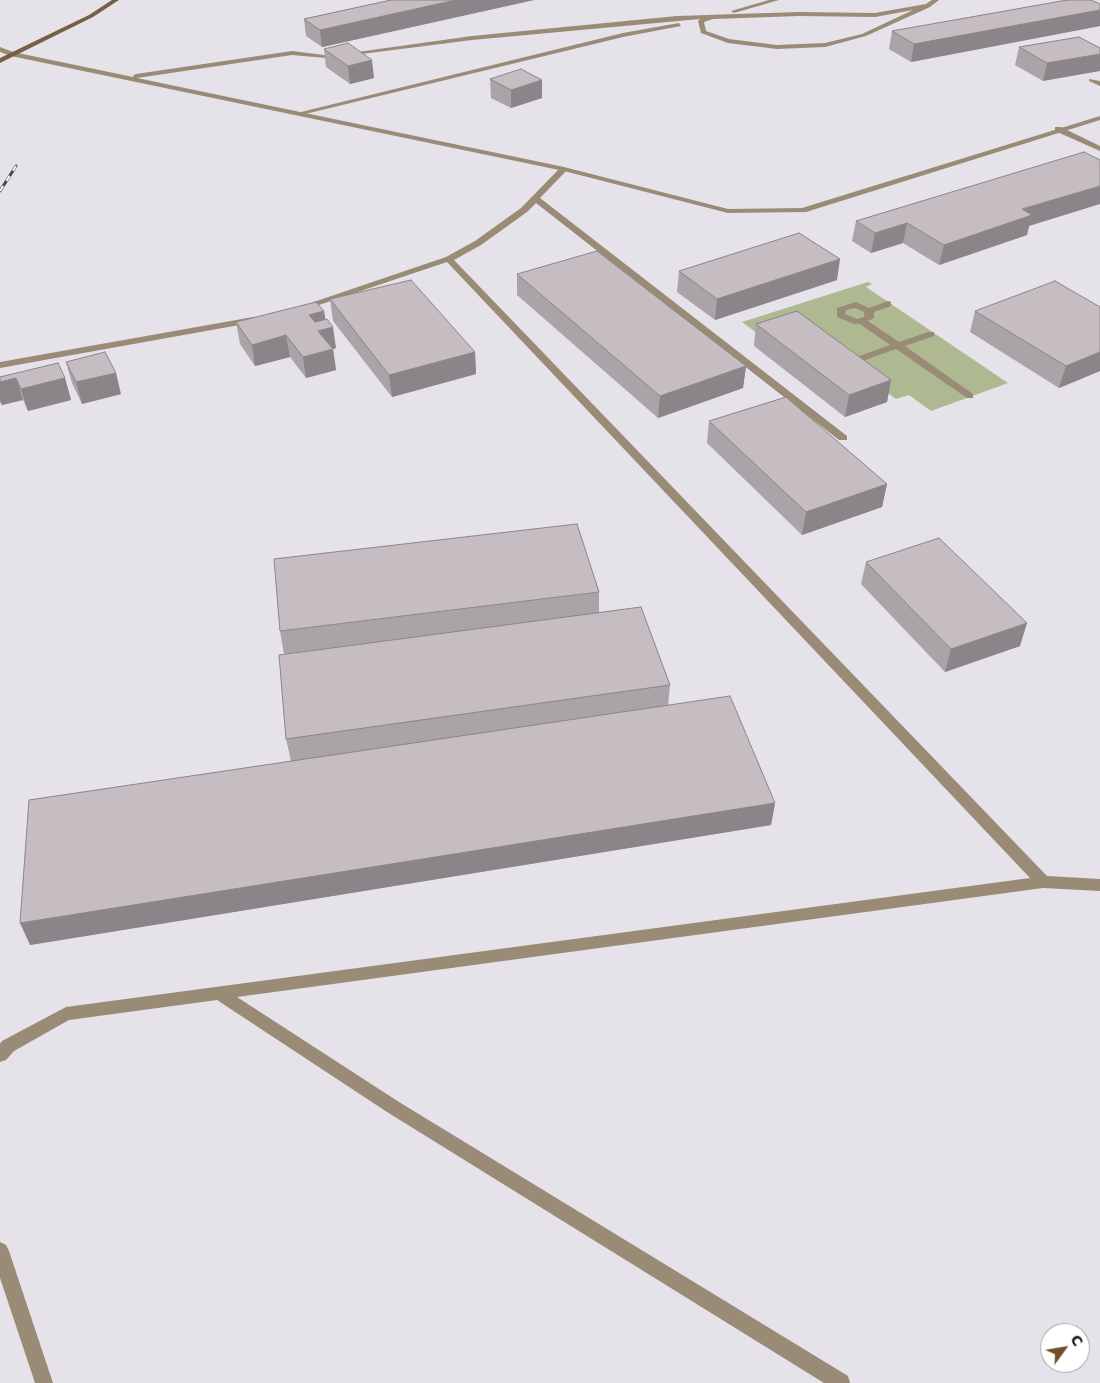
<!DOCTYPE html>
<meta charset="utf-8">
<style>
body{margin:0}
#map{position:relative;width:1100px;height:1383px;overflow:hidden;background:#e5e2ea;font-family:"DejaVu Sans",sans-serif}
canvas{display:block}
.north{position:absolute;left:1040px;top:1323px;width:50px;height:50px;box-sizing:border-box;background:#fff;border:1px solid #a2a2a3;border-radius:50%;rotate:58deg;font-size:14px;font-weight:700;line-height:20px;text-align:center;color:#171619}
.north::after{content:'';display:block;margin:auto;width:18px;height:22px;background:#734e2a;clip-path:polygon(50% 0,100% 100%,50% 72%,0 100%)}
</style>
<div id="map">
<canvas width="1100" height="1383"></canvas>
<div class="north">С</div>
</div>
<script>
const ctx = document.querySelector('canvas').getContext('2d');
ctx.lineJoin = 'round';
function fillPath(path, color) { ctx.fillStyle = color; ctx.fill(path, 'evenodd'); }
const poly = rows => new Path2D(rows.map(r => 'M' + r).join(''));
function stroke(path, color, width, dash) { ctx.strokeStyle = color; ctx.lineWidth = width; ctx.lineCap = dash ? 'butt' : 'round'; ctx.setLineDash(dash || []); ctx.stroke(path); }
const green = poly([
 [868,282,872,284,866,287,1008,383,931,411,909,395,896,399,803,330,758,334,742,322]
]);
const service = poly([
 [769,0,779,0,734,13,731,11,769,0],
 [932,0,939,0,930,7,866,36,825,47,777,49,728,43,701,33,698,21,700,19,472,40,346,56,343,54,472,36,677,16,799,12,875,13,926,4,932,0],
 [913,10,862,34,825,43,777,45,729,39,706,31,704,22,713,19,799,16,875,17,913,10],
 [679,23,681,26,623,37,301,115,297,113,623,33,679,23],
 [1055,127,1061,127,1100,146,1100,151,1055,131,1055,127],
 [561,167,568,169,540,198,847,436,847,440,839,440,536,203,527,212,481,245,454,260,1047,876,1100,879,1100,891,1043,888,237,997,399,1102,848,1376,850,1383,824,1383,387,1112,217,1000,69,1020,14,1051,6,1060,0,1062,0,1044,2,1041,66,1007,1030,878,447,262,304,310,296,308,446,257,475,241,521,208,561,167],
 [253,317,256,318,256,322,0,368,0,362,253,317],
 [0,1242,6,1245,9,1251,53,1383,35,1383,0,1278,0,1242]
]);
const pedestrian = poly([
 [1089,79,1100,81,1100,86,1089,81,1089,79],
 [888,301,891,302,891,306,874,312,874,318,868,321,899,342,928,332,934,332,934,336,905,346,973,394,973,398,967,398,896,349,854,364,848,364,848,360,890,345,860,324,854,324,837,317,837,308,856,302,869,308,888,301],
 [855,308,864,312,864,317,857,319,845,314,846,310,855,308]
]);
const minor = poly([
 [0,47,13,52,133,77,134,75,136,74,292,51,324,55,327,57,326,58,292,55,137,78,564,167,728,209,802,208,1100,116,1100,120,806,212,728,213,564,171,11,56,0,52,0,47]
]);
const secondary = poly([
 [112,0,119,0,93,17,0,63,0,58,89,15,112,0]
]);
const rail = poly([
 [0,191,16,166]
]);
const wall = poly([
 [391,0,534,0,322,47,306,36,304,19],
 [1100,4,1100,26,911,62,889,49,892,31],
 [1079,37,1043,81,1015,65,1019,47],
 [324,49,374,78,350,84,326,67],
 [490,79,542,80,542,98,511,108,491,98],
 [856,221,1029,226,1027,235,939,265,903,243,871,253,852,241],
 [679,271,837,280,715,320,677,292],
 [517,274,746,366,743,388,658,418,517,295],
 [330,299,475,352,476,374,392,397,333,321],
 [1100,307,1100,371,1059,388,970,332,975,311],
 [324,311,325,319,336,348,333,349,336,370,306,378,290,357,255,366,240,344,236,322],
 [756,324,891,380,887,402,845,417,754,346],
 [66,362,121,394,82,404,72,383],
 [0,377,65,378,71,400,28,411,23,400,2,405,0,402],
 [709,421,887,484,882,507,802,535,707,443],
 [866,562,1020,646,945,672,861,584],
 [599,592,599,613,670,685,668,706,775,803,771,825,30,945,291,761,286,739,359,645,284,654,280,631]
]);
const shadedWall = poly([
 [456,0,534,0,322,47,320,30],
 [1100,10,1100,26,911,62,914,44],
 [1100,54,1100,71,1043,81,1047,63],
 [372,60,374,78,350,84,348,66],
 [542,80,542,98,511,108,511,90],
 [1100,186,1100,204,1029,226,1027,235,939,265,944,245,1022,209],
 [907,223,903,243,871,253,875,233],
 [840,259,837,280,715,320,717,299],
 [324,311,327,329,333,327,336,348,333,349,336,370,306,378,303,357,309,315],
 [286,335,290,357,255,366,252,345],
 [475,352,476,374,392,397,389,375],
 [1100,352,1100,371,1059,388,1066,366],
 [746,366,743,388,658,418,660,396],
 [116,373,121,394,82,404,76,382],
 [16,378,23,400,2,405,0,400,0,382],
 [65,378,71,400,28,411,21,389],
 [891,380,887,402,845,417,849,395],
 [887,484,882,507,802,535,806,512],
 [1027,623,1020,646,945,672,951,649],
 [775,803,771,825,30,945,20,923]
]);
const building = poly([
 [391,0,456,0,320,30,304,19,391,0],
 [1067,0,1091,0,1100,4,1100,10,914,44,892,31,1067,0],
 [1079,37,1100,48,1100,54,1047,63,1019,47,1079,37],
 [348,43,372,60,348,66,324,49,348,43],
 [521,69,542,80,511,90,490,79,521,69],
 [1084,152,1100,160,1100,186,1022,209,1032,215,944,245,907,223,875,233,856,221,1084,152],
 [799,233,840,259,717,299,679,271,799,233],
 [597,251,746,366,660,396,517,274,597,251],
 [411,280,475,352,389,375,330,299,411,280],
 [1055,281,1100,307,1100,352,1066,366,975,311,1055,281],
 [316,302,324,311,309,315,315,322,327,319,333,327,318,331,333,349,303,357,286,335,252,345,236,322,316,302],
 [797,311,891,380,849,395,756,324,797,311],
 [105,352,116,373,76,382,66,362,105,352],
 [58,363,65,378,21,389,16,378,0,382,0,377,58,363],
 [786,397,887,484,806,512,709,421,786,397],
 [577,524,599,592,280,631,274,559,577,524],
 [939,538,1027,623,951,649,866,562,939,538],
 [641,607,670,685,286,739,279,655,641,607],
 [730,696,775,803,20,923,29,800,730,696]
]);
fillPath(green, '#aeb991');
fillPath(service, '#9a8b77');
fillPath(pedestrian, '#9a8b77');
fillPath(minor, '#9a8b77');
fillPath(secondary, '#766044');
stroke(rail, '#4a484c', 3);
stroke(rail, '#fff', 2, [6]);
fillPath(wall, '#aaa3a7');
fillPath(shadedWall, '#8b8488');
fillPath(building, '#c6bdc2');
stroke(building, '#8b8488', 1);
</script>
